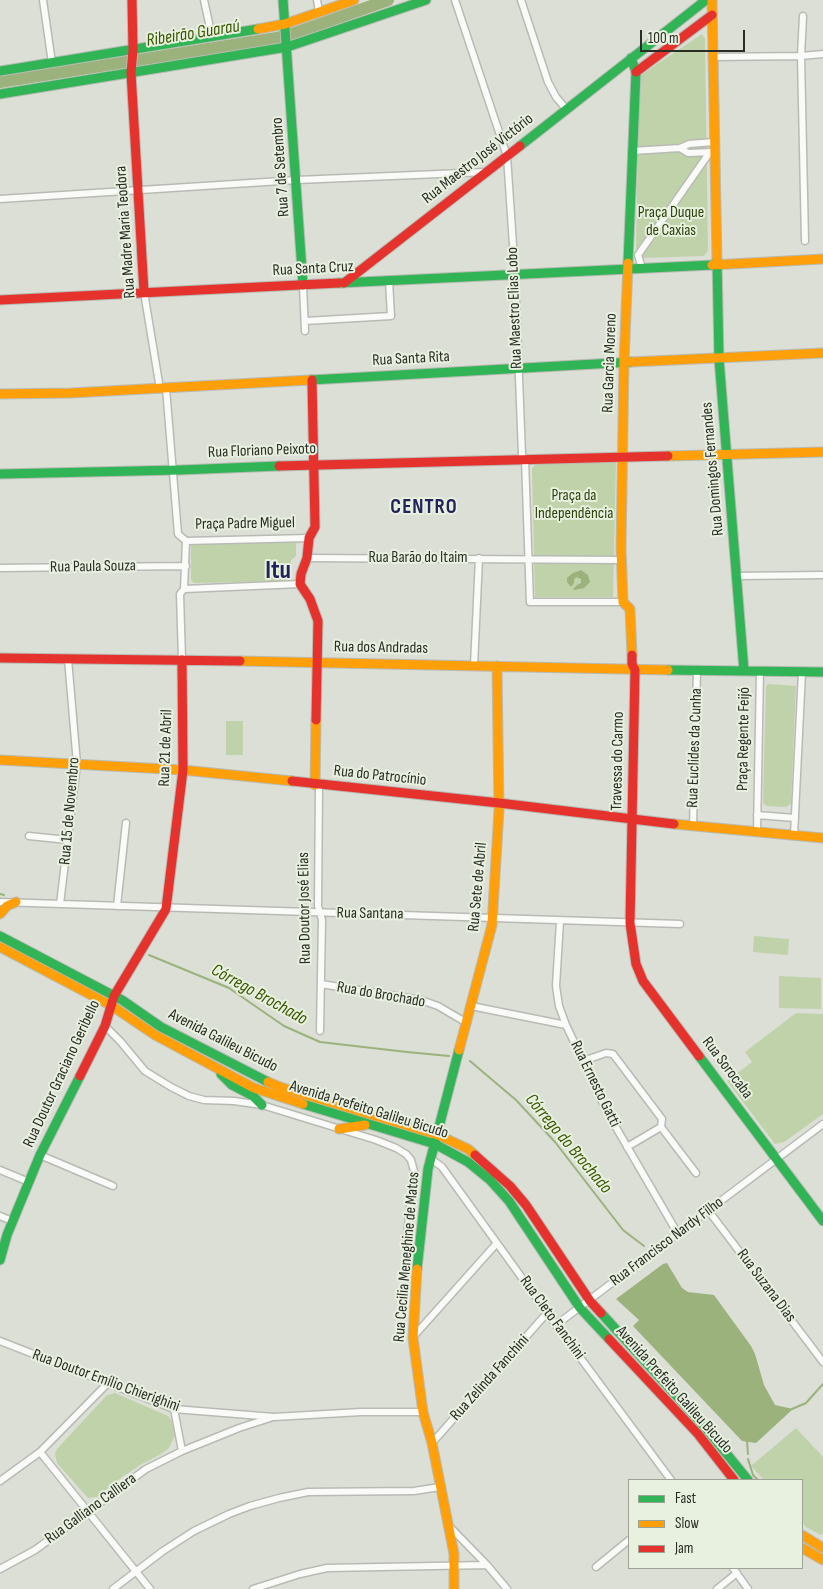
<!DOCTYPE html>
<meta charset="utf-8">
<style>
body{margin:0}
#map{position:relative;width:823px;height:1589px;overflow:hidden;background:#dbdfd6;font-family:"Sofia Sans Condensed",sans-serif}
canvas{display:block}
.legend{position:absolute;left:628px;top:1479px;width:175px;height:90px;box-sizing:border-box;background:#e8f1df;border:1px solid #9ca395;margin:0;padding:6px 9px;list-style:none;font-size:15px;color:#2a2d26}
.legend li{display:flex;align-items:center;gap:10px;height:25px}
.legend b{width:25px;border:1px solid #9ca395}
.scale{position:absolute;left:640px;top:30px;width:105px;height:22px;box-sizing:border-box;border:2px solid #2a2d26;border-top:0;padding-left:6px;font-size:15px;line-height:18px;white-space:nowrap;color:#2a2d26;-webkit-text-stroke:4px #e8f1df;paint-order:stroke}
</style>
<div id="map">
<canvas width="823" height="1589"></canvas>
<ul class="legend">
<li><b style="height:6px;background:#30b455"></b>Fast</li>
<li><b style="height:6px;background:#ff9f0a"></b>Slow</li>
<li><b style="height:6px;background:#e5322d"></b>Jam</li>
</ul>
<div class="scale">100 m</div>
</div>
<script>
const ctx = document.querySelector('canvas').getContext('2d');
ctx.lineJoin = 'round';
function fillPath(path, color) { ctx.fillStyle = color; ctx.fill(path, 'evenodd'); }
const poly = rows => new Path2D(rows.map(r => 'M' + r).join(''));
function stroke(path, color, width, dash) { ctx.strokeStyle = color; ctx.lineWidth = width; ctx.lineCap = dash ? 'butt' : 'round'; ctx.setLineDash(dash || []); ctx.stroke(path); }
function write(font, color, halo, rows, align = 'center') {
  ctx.font = font + ' "Sofia Sans Condensed",sans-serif'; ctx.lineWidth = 4; ctx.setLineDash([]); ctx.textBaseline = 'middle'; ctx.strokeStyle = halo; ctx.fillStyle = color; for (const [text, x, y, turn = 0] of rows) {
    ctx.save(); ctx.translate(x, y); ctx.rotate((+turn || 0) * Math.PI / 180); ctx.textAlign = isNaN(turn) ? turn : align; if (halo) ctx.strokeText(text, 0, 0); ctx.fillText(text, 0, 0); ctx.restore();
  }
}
const green = poly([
 [702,34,705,39,708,251,704,256,643,258,638,255,636,246,638,141,641,75],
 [616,462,613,597,535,597,532,469,534,466,537,464],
 [293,541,296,543,296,556,291,560,291,578,288,581,194,583,191,580,191,546,195,542],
 [768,684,796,686,791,804,786,807,767,806,763,803,766,686],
 [226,721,243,721,243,755,226,755],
 [754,936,789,939,788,955,753,952],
 [779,976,821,978,821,1009,779,1008],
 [796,1013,823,1014,823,1114,784,1142,775,1144,727,1081,752,1062,745,1052],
 [115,1393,168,1416,172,1421,175,1435,169,1448,161,1454,142,1464,122,1477,97,1497,88,1498,57,1463,55,1454,57,1449,107,1395],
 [796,1428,823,1457,823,1533,821,1535,806,1527,802,1522,802,1480,764,1480,751,1466]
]);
const water = poly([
 [581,570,588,575,590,582,584,588,574,590,573,589,577,585,581,583,581,579,576,577,574,580,574,583,571,587,567,582,567,578,573,573],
 [667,1263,682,1288,688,1292,714,1295,751,1346,755,1354,764,1385,775,1405,793,1409,756,1443,742,1441,633,1326,639,1320,616,1299,663,1264]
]);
const stream = poly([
 [0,894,4,895],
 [149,955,229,988,284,1026,320,1042,407,1052,449,1056],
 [470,1061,516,1100,555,1142,623,1230,644,1246],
 [792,1409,806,1403,823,1384],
 [747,1441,748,1454],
 [748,1459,753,1475,758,1480]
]);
const river = poly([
 [0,82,277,38,298,32,388,0]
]);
const street = poly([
 [43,0,52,63],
 [204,0,209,23,208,38],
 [317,0,319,12],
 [455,0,507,156,515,275,522,455,525,459,530,602,623,602],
 [521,0,548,82,556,97,566,109],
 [803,16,801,56,805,241],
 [712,57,801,56,823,54],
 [680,148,688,153,713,152],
 [632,151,680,148,689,144,714,142],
 [0,199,297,180,486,172],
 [642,268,638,255,710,152],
 [303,285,305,331],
 [144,292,160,389],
 [305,321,391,316,389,281],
 [166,388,178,534,186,541],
 [186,541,309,538],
 [307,558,621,560],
 [0,568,186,566],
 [737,576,823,575],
 [184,589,300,584],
 [184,589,186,541],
 [182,660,180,594,184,589],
 [474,666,479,558],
 [319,785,318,906,322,920,320,1031],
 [757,815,795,818],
 [693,826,697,670],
 [757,832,760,671],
 [794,835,802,672],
 [29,836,68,840],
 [0,902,680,924],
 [60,904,77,764,68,659],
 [117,906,126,823],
 [560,921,556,986,559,1006,566,1025,607,1112,678,1234],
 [321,984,421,1000,438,1006,467,1023],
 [471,1006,566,1025],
 [105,1026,120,1041,145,1071,171,1087,189,1096,204,1100,234,1101,262,1105,376,1140,396,1148,406,1154,411,1160,414,1171,406,1245,408,1249,419,1251],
 [583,1061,606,1053,613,1054,662,1119,661,1127,627,1147],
 [661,1127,696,1173],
 [40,1155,113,1186],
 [430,1158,442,1167,556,1325,671,1480],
 [0,1170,29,1182],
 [708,1210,823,1362],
 [0,1216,12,1221],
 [556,1325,823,1124],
 [413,1337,497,1243],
 [0,1341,174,1409,274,1417,361,1412,423,1412],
 [174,1409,182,1451],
 [432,1443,547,1313],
 [40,1452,150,1589],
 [0,1481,40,1452,108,1383],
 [449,1526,487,1565,507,1589],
 [596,1567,629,1540],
 [733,1568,748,1589],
 [0,1569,35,1550,146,1469,182,1451,239,1428,270,1418],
 [113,1589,163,1551,194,1531,229,1514,250,1506,279,1498,308,1492,414,1491,440,1487],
 [253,1589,300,1574,327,1568,487,1565],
 [717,1589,737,1573]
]);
const fast = poly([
 [283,0,303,285],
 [0,71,258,29],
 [0,94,287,47,426,0],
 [520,146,706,0],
 [717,260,719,359,744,671],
 [628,263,636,72,631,58],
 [339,283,712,265],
 [310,380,631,362],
 [0,474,180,470,279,466],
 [668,670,823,672],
 [0,936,122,1000,161,1027,268,1082],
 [699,1056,823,1221],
 [221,1074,232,1085,253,1096,262,1105],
 [303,1104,435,1144,468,1162,490,1180,509,1201,580,1308,609,1339],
 [0,1260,7,1235,40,1155,80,1076],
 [417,1269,428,1169,459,1050],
 [601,1313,704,1426,748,1480]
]);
const slow = poly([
 [712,0,717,260],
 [258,29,285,24,354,0],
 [628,263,624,363,621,548,623,602,630,609,632,655],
 [712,265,823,259],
 [631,362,823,353],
 [0,394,71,393,310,380],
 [668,456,823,452],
 [240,661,668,670],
 [0,760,183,770,292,781],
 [315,785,316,720],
 [674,824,823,838],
 [0,914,7,906,16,902],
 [0,947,112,1006,155,1035,254,1088,303,1104],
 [459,1050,492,925,499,810,497,666],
 [268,1082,280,1087,438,1135,468,1149,475,1155],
 [339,1129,365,1125],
 [417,1269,413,1338,423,1412,432,1443,454,1554,454,1589],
 [802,1535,823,1548],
 [802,1548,823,1560]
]);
const jam = poly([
 [132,0,133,50,131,73,144,292],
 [636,72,712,15],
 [344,283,520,146],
 [0,300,339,283],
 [312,380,315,527,309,538,307,558,301,574,300,584,310,599,318,621,316,720],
 [279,466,668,456],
 [632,655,632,664,635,670,630,923,636,964,643,981,699,1056],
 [0,658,240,661],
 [292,781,499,803,674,824],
 [80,1076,105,1026,114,996,166,909,183,770,182,660],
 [475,1155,510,1186,526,1205,590,1301,601,1313],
 [609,1339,698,1434,734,1480]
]);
const streetNames = [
 ["Rua Maestro José Victório",478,159,-38],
 ["Rua 7 de Setembro",281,167,-94],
 ["Rua Madre Maria Teodora",126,232,-94],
 ["Rua Santa Cruz",313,269,-3],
 ["Rua Maestro Elias Lobo",515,308,-92],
 ["Rua Santa Rita",411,359,-3],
 ["Rua Garcia Moreno",610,363,-88],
 ["Rua Floriano Peixoto",262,451,-2],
 ["Rua Domingos Fernandes",713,469,-95],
 ["Praça Padre Miguel",245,524,-1],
 ["Rua Barão do Itaim",418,558],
 ["Rua Paula Souza",93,567,-1],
 ["Rua dos Andradas",381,648,1],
 ["Praça Regente Feijó",744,739,-89],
 ["Rua 21 de Abril",166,748,-88],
 ["Rua Euclides da Cunha",695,748,-88],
 ["Travessa do Carmo",618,761,-89],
 ["Rua do Patrocínio",380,776,6],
 ["Rua 15 de Novembro",70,811,-85],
 ["Rua Sete de Abril",478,887,-85],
 ["Rua Doutor José Elias",305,908,-91],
 ["Rua Santana",370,914,1],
 ["Rua do Brochado",381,995,10],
 ["Avenida Galileu Bicudo",223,1041,27],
 ["Rua Sorocaba",727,1068,53],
 ["Rua Doutor Graciano Geribello",62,1074,-65],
 ["Rua Ernesto Gatti",595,1084,64],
 ["Avenida Prefeito Galileu Bicudo",369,1110,17],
 ["Rua Francisco Nardy Filho",667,1242,-37],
 ["Rua Cecilia Meneghine de Matos",407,1257,-85],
 ["Rua Suzana Dias",766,1286,53],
 ["Rua Cleto Fanchini",552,1318,54],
 ["Rua Zelinda Fanchini",490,1378,-48],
 ["Rua Doutor Emílio Chierighini",106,1381,20],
 ["Avenida Prefeito Galileu Bicudo",674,1390,48],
 ["Rua Galliano Calliera",91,1509,-36]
];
const parkNames = [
 ["Praça Duque",671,213],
 ["de Caxias",671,231],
 ["Praça da",574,496],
 ["Independência",574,514]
];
const waterNames = [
 ["Ribeirão Guaraú",193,34,-9],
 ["Córrego Brochado",259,995,29],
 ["Córrego do Brochado",568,1144,50]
];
const districtNames = [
 ["CENTRO",424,508]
];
const townNames = [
 ["Itu",278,571]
];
fillPath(green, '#c0d2a9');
fillPath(water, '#9bb27c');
stroke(stream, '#9bb27c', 2);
stroke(river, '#9bb27c', 12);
stroke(street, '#b8bbb4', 9);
stroke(fast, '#b8bbb4', 11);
stroke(slow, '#b8bbb4', 11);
stroke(jam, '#b8bbb4', 11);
stroke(street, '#fafaf9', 6);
stroke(fast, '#30b455', 9);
stroke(slow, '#ff9f0a', 9);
stroke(jam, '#e5322d', 9);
write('16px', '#2a2d26', '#e8f1df', streetNames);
write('16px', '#2e420b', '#e8f1df', parkNames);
write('italic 18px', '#3a5700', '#e8f1df', waterNames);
ctx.letterSpacing = '1px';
write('bold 21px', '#23235c', '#e8f1df', districtNames);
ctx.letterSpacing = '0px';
write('bold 26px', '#23235c', '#e8f1df', townNames);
</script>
